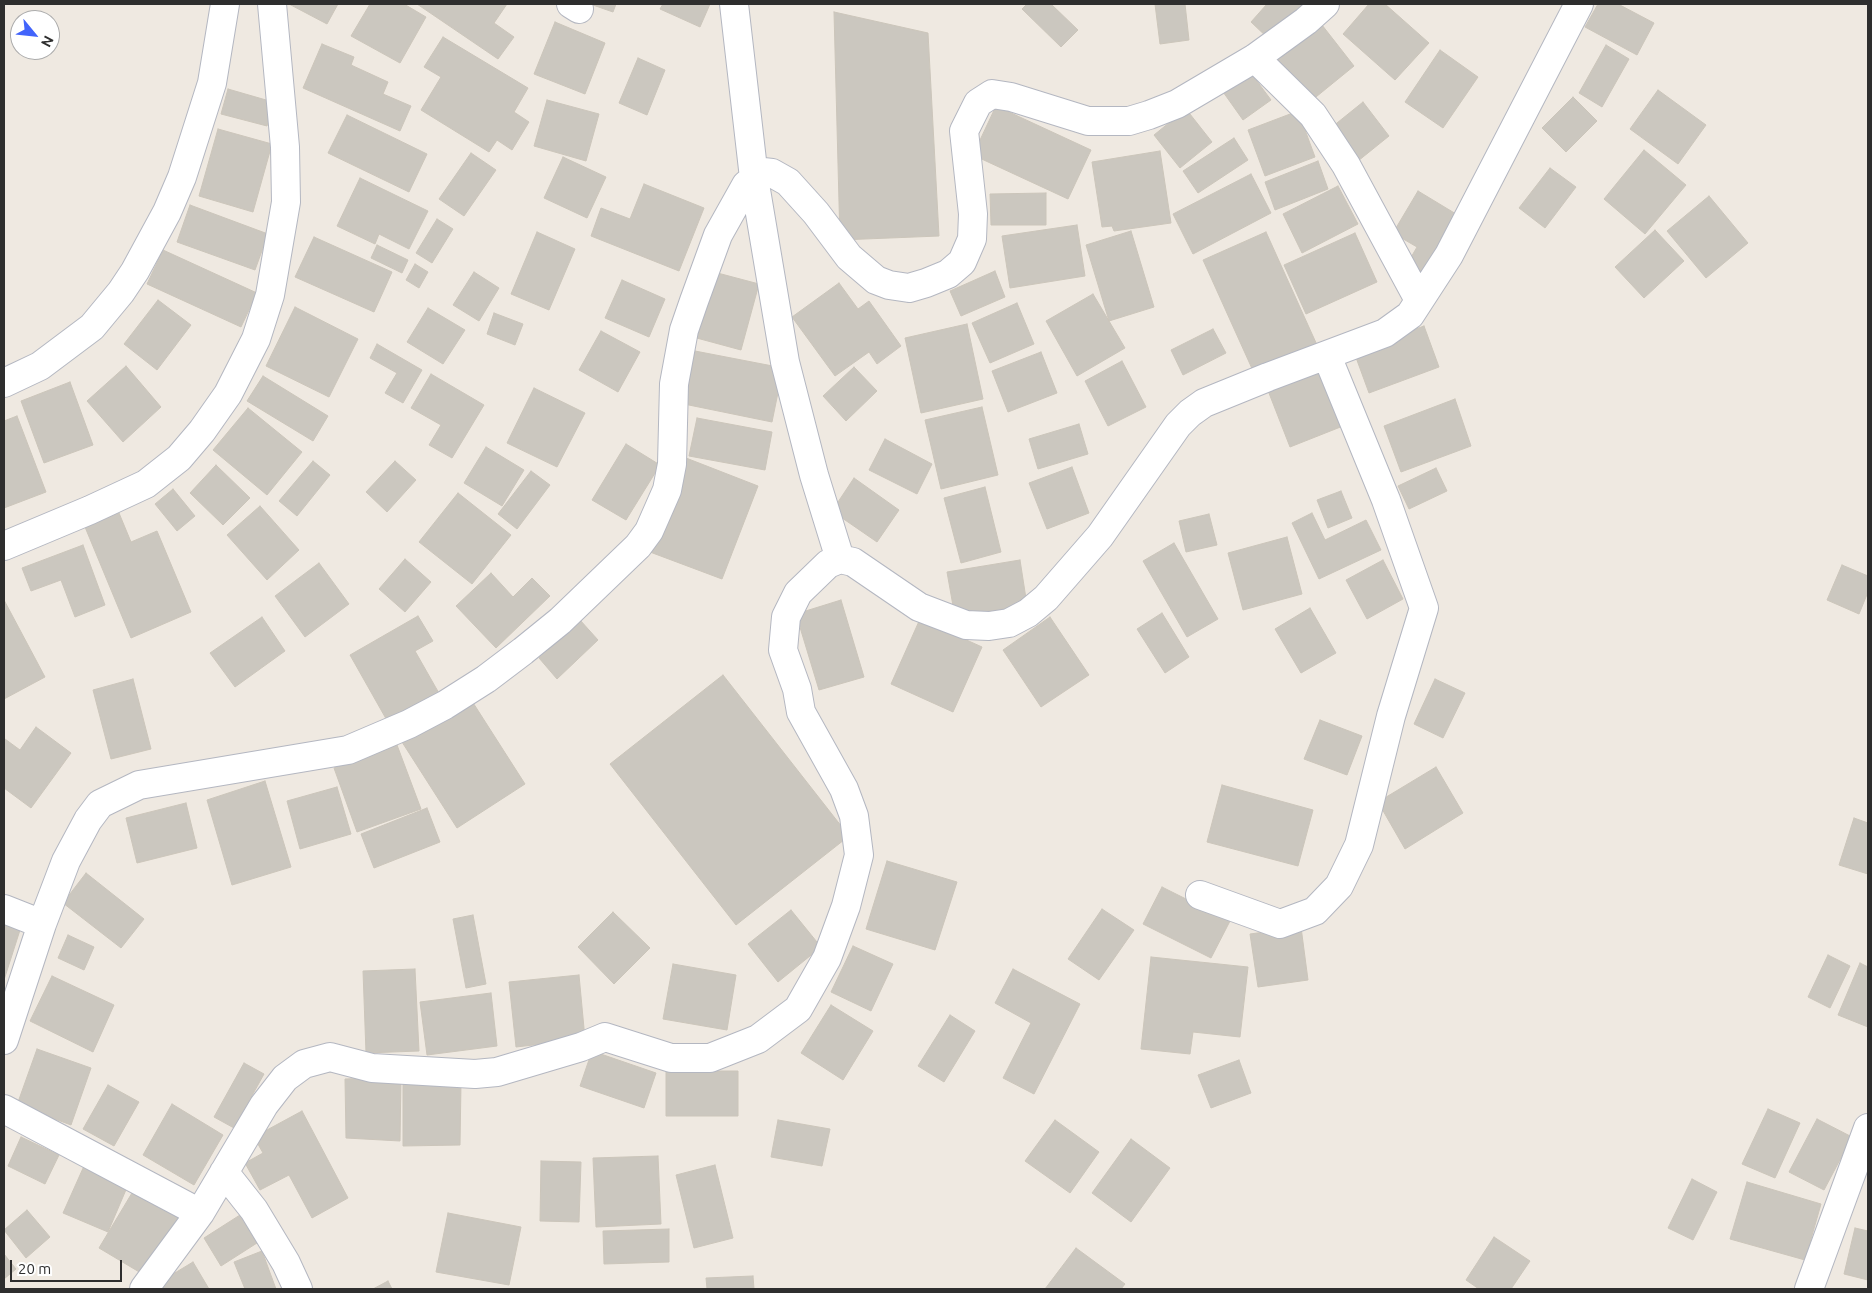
<!DOCTYPE html>
<style>
body{margin:0}
#map{position:relative;width:1872px;height:1293px;overflow:hidden;background:#efe9e1;font-family:Ubuntu,sans-serif}
canvas{display:block}
.frame{position:absolute;inset:0;border:5px solid #2e2e2e;pointer-events:none}
.north{position:absolute;left:10px;top:10px;width:50px;height:50px;box-sizing:border-box;background:#fff;border:1px solid #ababab;border-radius:50%;rotate:118deg;font-size:14px;font-weight:700;line-height:20px;text-align:center;color:#2e2e2e}
.north::after{content:'';display:block;margin:auto;width:18px;height:22px;background:#4264fb;clip-path:polygon(50% 0,100% 100%,50% 72%,0 100%)}
.scale{position:absolute;left:10px;top:1260px;width:112px;height:22px;box-sizing:border-box;border:2px solid #2e2e2e;border-top:0;padding-left:6px;font-size:15px;line-height:18px;white-space:nowrap;color:#2e2e2e;-webkit-text-stroke:4px #fff;paint-order:stroke}
</style>
<div id="map">
<canvas width="1872" height="1293"></canvas>
<div class="frame"></div>
<div class="north">N</div>
<div class="scale">20 m</div>
</div>
<script>
const ctx = document.querySelector('canvas').getContext('2d');
ctx.lineJoin = 'round';
function fillPath(path, color) { ctx.fillStyle = color; ctx.fill(path, 'evenodd'); }
const poly = rows => new Path2D(rows.map(r => 'M' + r).join(''));
function stroke(path, color, width, dash) { ctx.strokeStyle = color; ctx.lineWidth = width; ctx.lineCap = dash ? 'butt' : 'round'; ctx.setLineDash(dash || []); ctx.stroke(path); }
const building = poly([
 [289,4,338,4,327,24,289,4],
 [370,4,404,4,426,17,400,63,351,36,370,4],
 [417,4,507,4,494,23,514,37,498,59,417,4],
 [590,4,616,4,613,12,590,4],
 [663,4,710,4,700,27,660,9,663,4],
 [1027,4,1051,4,1078,30,1061,47,1022,9,1027,4],
 [1155,4,1185,4,1189,40,1160,44,1155,4],
 [1267,4,1302,4,1270,40,1251,22,1267,4],
 [1369,4,1385,4,1429,43,1395,80,1343,34,1369,4],
 [1598,4,1618,4,1654,23,1637,55,1585,27,1598,4],
 [834,12,928,33,939,236,840,240,834,12],
 [555,22,605,43,585,94,534,74,555,22],
 [1322,25,1354,66,1311,101,1278,60,1322,25],
 [443,37,528,88,514,112,529,122,512,150,497,140,489,152,421,110,441,77,424,67,443,37],
 [322,44,354,57,351,65,388,82,383,94,411,106,400,131,303,88,322,44],
 [1606,45,1629,59,1602,107,1579,93,1606,45],
 [1440,50,1478,77,1443,128,1405,102,1440,50],
 [638,58,665,70,647,115,619,103,638,58],
 [1248,69,1271,100,1243,120,1221,89,1248,69],
 [228,89,273,102,267,126,221,114,228,89],
 [1658,90,1706,125,1678,164,1630,129,1658,90],
 [1573,97,1597,121,1566,152,1542,128,1573,97],
 [547,100,599,114,586,161,534,146,547,100],
 [1363,102,1389,136,1358,161,1332,127,1363,102],
 [996,106,1091,150,1068,199,973,155,996,106],
 [1186,109,1212,142,1180,168,1154,135,1186,109],
 [1298,111,1315,157,1265,176,1248,130,1298,111],
 [347,115,427,154,409,192,328,153,347,115],
 [218,129,272,144,253,212,199,196,218,129],
 [1234,138,1248,160,1198,193,1183,171,1234,138],
 [1644,150,1686,185,1645,234,1604,199,1644,150],
 [1160,151,1171,223,1114,231,1112,226,1102,227,1092,162,1160,151],
 [471,153,496,170,464,216,439,199,471,153],
 [563,157,606,177,587,218,544,198,563,157],
 [1318,161,1328,189,1275,210,1265,182,1318,161],
 [1550,168,1576,187,1545,228,1519,208,1550,168],
 [1251,174,1271,213,1193,254,1173,214,1251,174],
 [360,178,428,211,409,249,379,234,375,244,337,226,360,178],
 [644,184,704,208,679,271,591,236,601,208,630,219,644,184],
 [1338,186,1358,224,1302,253,1283,214,1338,186],
 [1418,191,1461,217,1425,277,1406,266,1417,247,1393,233,1418,191],
 [1046,193,1046,225,991,225,990,194,1046,193],
 [1709,196,1748,243,1706,278,1667,231,1709,196],
 [190,205,268,234,255,270,177,242,190,205],
 [437,219,453,229,432,263,416,253,437,219],
 [1077,225,1085,276,1010,288,1002,236,1077,225],
 [1655,230,1684,261,1644,298,1615,267,1655,230],
 [1131,231,1154,307,1109,321,1086,245,1131,231],
 [537,232,575,249,549,310,511,294,537,232],
 [1266,232,1317,345,1254,373,1203,260,1266,232],
 [1355,233,1377,282,1306,314,1284,265,1355,233],
 [314,237,392,272,374,312,295,277,314,237],
 [377,245,408,260,402,273,371,258,377,245],
 [163,250,257,293,241,327,147,284,163,250],
 [415,264,428,272,419,288,406,280,415,264],
 [710,271,759,284,741,350,693,337,710,271],
 [995,271,1005,297,961,316,950,291,995,271],
 [474,272,499,288,479,321,453,305,474,272],
 [622,280,665,299,649,337,605,318,622,280],
 [839,283,858,309,869,301,901,346,877,364,869,352,835,376,792,317,839,283],
 [1093,294,1125,348,1077,376,1046,321,1093,294],
 [158,300,191,325,157,370,124,344,158,300],
 [1017,303,1034,344,990,363,972,323,1017,303],
 [295,307,358,339,329,397,266,366,295,307],
 [428,308,465,330,443,364,407,342,428,308],
 [494,313,523,324,515,345,487,334,494,313],
 [967,324,983,399,921,413,905,338,967,324],
 [1424,326,1439,367,1369,393,1354,352,1424,326],
 [1213,329,1226,353,1183,375,1171,350,1213,329],
 [601,331,640,352,618,392,579,370,601,331],
 [377,344,422,370,403,403,385,393,397,373,370,358,377,344],
 [695,351,783,368,772,422,684,404,695,351],
 [1041,352,1057,393,1008,412,992,371,1041,352],
 [1122,361,1146,407,1108,426,1085,381,1122,361],
 [126,366,161,407,123,442,87,401,126,366],
 [854,367,877,391,846,421,823,396,854,367],
 [1319,367,1343,426,1290,447,1267,388,1319,367],
 [431,374,484,405,452,458,429,445,441,425,411,408,431,374],
 [263,376,328,416,313,441,247,401,263,376],
 [70,382,93,445,44,463,21,401,70,382],
 [534,388,585,413,557,467,507,443,534,388],
 [1455,399,1471,446,1401,472,1384,426,1455,399],
 [982,407,998,475,941,489,925,420,982,407],
 [248,408,302,452,267,495,213,450,248,408],
 [17,416,46,492,4,508,4,421,17,416],
 [697,418,772,432,765,470,689,456,697,418],
 [1079,424,1088,454,1038,469,1029,439,1079,424],
 [885,439,932,464,917,494,869,470,885,439],
 [626,444,660,465,626,520,592,500,626,444],
 [486,447,524,470,502,506,464,483,486,447],
 [686,458,758,486,722,579,650,552,686,458],
 [313,461,330,475,297,516,279,501,313,461],
 [395,461,416,480,387,512,366,492,395,461],
 [216,465,250,498,223,525,190,493,216,465],
 [1072,467,1089,513,1047,529,1029,483,1072,467],
 [1436,468,1447,491,1409,509,1398,486,1436,468],
 [531,471,550,485,517,529,498,514,531,471],
 [854,478,899,510,877,542,832,511,854,478],
 [985,487,1001,552,961,563,944,498,985,487],
 [173,489,195,516,177,531,155,504,173,489],
 [1341,491,1352,518,1328,528,1317,500,1341,491],
 [458,493,511,535,472,584,419,542,458,493],
 [260,506,299,550,267,580,227,535,260,506],
 [119,513,131,542,157,531,191,612,131,638,85,527,119,513],
 [1312,513,1325,540,1366,520,1381,550,1319,579,1292,523,1312,513],
 [1209,514,1217,545,1186,552,1179,521,1209,514],
 [1287,537,1302,594,1243,610,1228,553,1287,537],
 [1174,543,1218,619,1187,637,1143,561,1174,543],
 [83,545,105,605,75,617,61,580,31,591,22,568,83,545],
 [405,559,431,582,405,612,379,589,405,559],
 [1020,560,1027,605,955,617,947,572,1020,560],
 [1383,560,1403,599,1367,619,1346,580,1383,560],
 [319,563,349,604,305,637,275,596,319,563],
 [1842,565,1868,576,1868,592,1859,614,1827,600,1842,565],
 [491,573,513,597,532,578,550,596,496,648,456,606,491,573],
 [4,600,45,677,4,699,4,600],
 [841,600,864,677,819,690,796,614,841,600],
 [1310,608,1336,653,1301,673,1275,629,1310,608],
 [1162,613,1189,657,1165,673,1137,629,1162,613],
 [418,616,433,641,415,651,440,695,389,724,350,655,418,616],
 [262,617,285,651,235,687,210,653,262,617],
 [1050,617,1089,675,1041,707,1003,650,1050,617],
 [920,619,982,647,953,712,891,684,920,619],
 [580,620,598,640,557,679,539,658,580,620],
 [723,675,849,836,736,925,610,764,723,675],
 [133,679,151,749,111,759,93,690,133,679],
 [1435,679,1465,693,1443,738,1414,724,1435,679],
 [470,698,525,784,457,828,402,742,470,698],
 [1320,720,1362,736,1347,775,1304,759,1320,720],
 [36,727,71,753,31,808,4,788,4,740,5,739,20,750,36,727],
 [397,745,421,809,357,832,334,768,397,745],
 [1436,767,1463,813,1405,849,1378,802,1436,767],
 [265,781,291,867,232,885,207,800,265,781],
 [1222,785,1313,810,1298,866,1207,842,1222,785],
 [337,787,351,834,300,849,287,801,337,787],
 [186,803,197,848,137,863,126,818,186,803],
 [427,808,440,842,374,868,361,834,427,808],
 [1854,818,1868,823,1868,874,1839,865,1854,818],
 [887,861,957,882,935,950,866,929,887,861],
 [86,873,144,919,121,948,63,903,86,873],
 [1162,887,1230,921,1211,958,1143,924,1162,887],
 [1102,909,1134,930,1099,980,1068,959,1102,909],
 [791,910,821,947,778,982,748,944,791,910],
 [613,912,650,948,614,984,578,947,613,912],
 [473,915,486,984,466,988,453,919,473,915],
 [4,925,20,930,4,980,4,925],
 [1301,927,1308,980,1258,987,1250,934,1301,927],
 [68,935,94,947,84,970,58,958,68,935],
 [853,946,893,964,871,1011,831,992,853,946],
 [1828,955,1850,966,1830,1008,1808,997,1828,955],
 [1151,957,1248,967,1240,1037,1193,1032,1190,1054,1141,1049,1151,957],
 [1860,963,1868,967,1868,1027,1838,1015,1860,963],
 [673,964,736,975,727,1030,663,1019,673,964],
 [415,969,419,1051,366,1053,363,971,415,969],
 [1013,969,1080,1004,1034,1094,1003,1078,1031,1023,995,1003,1013,969],
 [579,975,585,1039,516,1047,509,982,579,975],
 [52,976,114,1005,93,1052,30,1021,52,976],
 [491,993,497,1046,427,1055,420,1002,491,993],
 [831,1005,873,1031,843,1080,801,1053,831,1005],
 [950,1015,975,1031,944,1082,918,1066,950,1015],
 [37,1049,91,1068,71,1125,17,1105,37,1049],
 [592,1051,656,1073,644,1108,580,1086,592,1051],
 [1239,1060,1251,1093,1211,1108,1198,1075,1239,1060],
 [244,1063,264,1074,234,1128,214,1117,244,1063],
 [666,1071,738,1071,738,1116,666,1116,666,1071],
 [401,1077,400,1141,346,1138,345,1079,401,1077],
 [461,1083,460,1145,403,1146,403,1084,461,1083],
 [108,1085,139,1102,114,1146,83,1129,108,1085],
 [172,1104,223,1135,194,1185,143,1155,172,1104],
 [1768,1109,1800,1123,1775,1178,1742,1164,1768,1109],
 [302,1111,348,1198,312,1218,289,1175,260,1190,245,1163,263,1153,254,1137,302,1111],
 [1817,1119,1852,1137,1824,1190,1789,1172,1817,1119],
 [778,1120,830,1129,822,1166,771,1157,778,1120],
 [1055,1120,1099,1152,1070,1193,1025,1161,1055,1120],
 [21,1137,59,1155,45,1184,8,1166,21,1137],
 [1131,1139,1170,1168,1131,1222,1092,1193,1131,1139],
 [658,1156,661,1224,596,1227,593,1158,658,1156],
 [541,1161,581,1162,579,1222,540,1221,541,1161],
 [715,1165,733,1238,694,1248,676,1175,715,1165],
 [84,1166,128,1185,108,1232,63,1213,84,1166],
 [1692,1179,1717,1192,1693,1240,1668,1228,1692,1179],
 [1747,1182,1821,1204,1805,1260,1730,1239,1747,1182],
 [135,1188,181,1215,146,1276,99,1248,135,1188],
 [27,1210,50,1237,26,1258,4,1230,27,1210],
 [448,1213,521,1227,509,1285,436,1272,448,1213],
 [240,1215,257,1243,221,1266,204,1238,240,1215],
 [1855,1228,1868,1231,1868,1280,1844,1274,1855,1228],
 [669,1229,669,1262,604,1264,603,1231,669,1229],
 [1494,1237,1530,1261,1511,1289,1479,1289,1466,1280,1494,1237],
 [1076,1248,1125,1284,1121,1289,1045,1289,1076,1248],
 [262,1251,276,1289,245,1289,234,1262,262,1251],
 [4,1254,16,1269,4,1279,4,1254],
 [193,1262,209,1289,157,1289,155,1285,193,1262],
 [753,1276,754,1289,707,1289,706,1278,753,1276],
 [388,1281,392,1289,373,1289,388,1281]
]);
const minor = poly([
 [571,4,579,9],
 [734,4,754,178,785,362,814,475,840,559],
 [1255,58,1313,115,1346,165,1419,300],
 [4,383,40,366,92,327,121,292,135,271,167,212,182,177,212,83,225,4],
 [4,546,90,510,146,484,179,458,202,431,228,394,256,339,270,295,286,202,285,147,272,4],
 [1200,895,1280,924,1315,911,1339,886,1359,845,1391,716,1424,608,1386,500,1327,356],
 [4,909,42,924],
 [4,1040,42,924,66,861,88,820,100,804,139,785,348,750,409,724,445,705,486,679,523,651,560,621,638,546,649,531,667,490,672,464,674,384,684,330,694,301,718,235,746,185,754,178,763,172,772,173,788,182,816,213,849,257,876,280,889,285,909,288,926,283,948,274,962,262,972,239,973,214,964,131,978,103,992,94,1011,97,1088,121,1129,121,1149,115,1177,104,1255,58,1306,21,1325,4],
 [4,1109,200,1213],
 [224,1172,254,1210,286,1263,298,1289],
 [144,1289,200,1213,264,1105,285,1078,304,1064,330,1057,372,1068,475,1074,497,1072,581,1047,605,1037,671,1058,710,1058,758,1039,798,1009,827,958,846,906,859,855,854,816,844,789,801,712,797,689,783,650,786,617,798,593,828,564,840,559,853,562,919,607,966,625,989,626,1009,623,1028,613,1046,598,1100,536,1178,425,1190,413,1204,403,1268,377,1385,333,1410,315,1449,255,1579,4],
 [1809,1289,1868,1128]
]);
fillPath(building, '#cbc7bf');
stroke(building, '#cbc5ba', 1);
stroke(minor, '#b4b7c1', 30);
stroke(minor, '#fff', 28);
</script>
